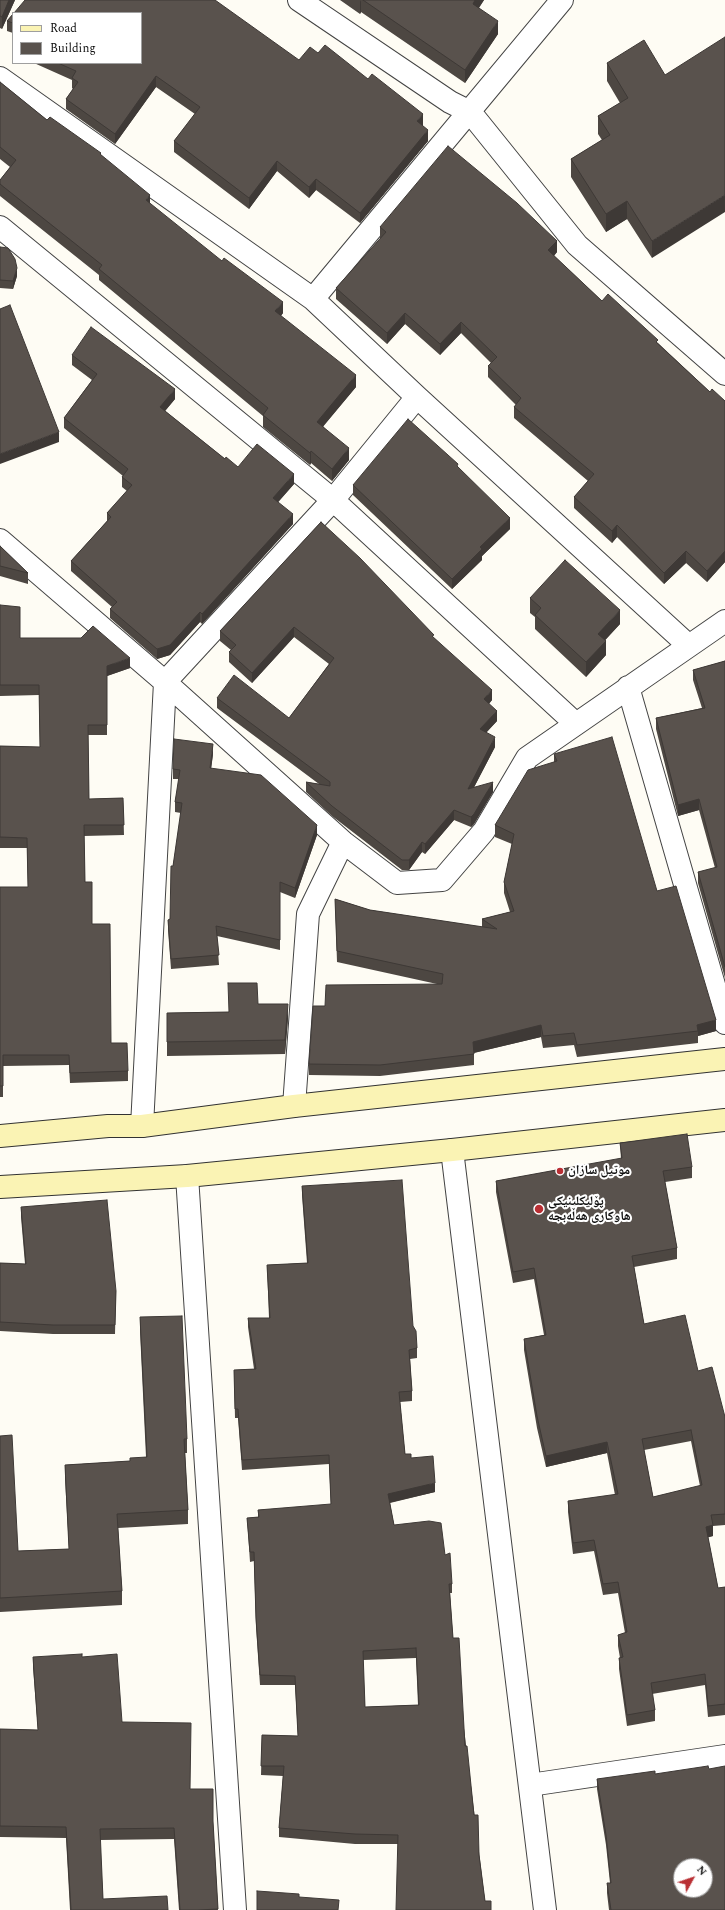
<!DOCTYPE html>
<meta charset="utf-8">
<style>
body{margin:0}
#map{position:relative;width:725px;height:1910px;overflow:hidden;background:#fefcf4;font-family:Spectral,serif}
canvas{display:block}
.legend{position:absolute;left:12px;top:12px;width:130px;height:52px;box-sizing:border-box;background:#fff;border:1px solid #9f9f9f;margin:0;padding:5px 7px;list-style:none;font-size:12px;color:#101010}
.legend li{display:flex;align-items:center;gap:8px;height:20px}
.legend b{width:20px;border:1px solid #9f9f9f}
.north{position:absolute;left:673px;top:1858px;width:40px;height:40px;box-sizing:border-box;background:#fff;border:1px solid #9f9f9f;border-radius:50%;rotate:50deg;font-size:11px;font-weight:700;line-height:16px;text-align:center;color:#101010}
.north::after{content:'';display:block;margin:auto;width:14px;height:18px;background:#b92f34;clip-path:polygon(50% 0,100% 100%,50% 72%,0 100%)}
</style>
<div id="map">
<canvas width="725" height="1910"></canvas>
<ul class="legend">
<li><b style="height:5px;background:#faf3b4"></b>Road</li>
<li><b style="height:11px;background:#59524d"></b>Building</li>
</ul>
<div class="north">N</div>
</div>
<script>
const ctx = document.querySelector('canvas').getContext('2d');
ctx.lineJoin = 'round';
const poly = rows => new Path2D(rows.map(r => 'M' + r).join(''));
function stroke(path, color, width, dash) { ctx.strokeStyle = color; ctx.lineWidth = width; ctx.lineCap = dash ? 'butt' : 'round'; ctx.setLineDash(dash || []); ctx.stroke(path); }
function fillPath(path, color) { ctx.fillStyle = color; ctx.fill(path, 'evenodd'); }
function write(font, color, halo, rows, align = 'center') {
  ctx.font = font + ' Spectral,"Noto Naskh Arabic",serif'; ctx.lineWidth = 4; ctx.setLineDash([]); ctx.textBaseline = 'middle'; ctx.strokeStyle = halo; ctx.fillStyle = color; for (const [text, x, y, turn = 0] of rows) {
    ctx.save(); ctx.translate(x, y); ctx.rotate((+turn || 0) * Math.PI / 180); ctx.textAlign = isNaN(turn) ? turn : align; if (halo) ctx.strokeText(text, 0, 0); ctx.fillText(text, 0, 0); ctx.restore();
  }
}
const minor = poly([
 [299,0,450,102,470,112,577,245,725,374],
 [0,78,313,299,417,397,688,645],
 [0,227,333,500,576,724],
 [313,299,562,0],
 [0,540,165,682,343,842,397,883,442,880,484,831,527,758,725,621],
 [628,687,725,1023],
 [294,1106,308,914,343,842],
 [142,1126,165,682,333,500,417,397],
 [187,1176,235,1910],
 [530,1785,725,1756]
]);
const tertiary = poly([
 [452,1150,545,1910]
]);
const secondary = poly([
 [0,1136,108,1126,142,1126,294,1106,725,1059],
 [0,1187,187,1176,452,1150,725,1120]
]);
const wall = poly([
 [0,0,15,0,2,29,0,28],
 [340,0,484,0,479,8,498,34,465,83,361,12,360,14],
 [13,14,13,33,7,31,7,21],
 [318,53,423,125,423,126,428,141,360,223,316,190,309,198,277,171,249,209,174,152,174,141,195,114,156,87,115,144,66,109,66,99,73,89,72,88,72,80,34,63,141,63,299,60],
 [607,63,665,75,652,258,627,219,606,232,571,177,571,159,602,140,598,134,598,116,620,103,607,81],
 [0,82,47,120,101,155,150,204,283,313,281,316,356,387,323,426,349,460,332,481,311,463,310,465,263,427,263,416,99,280,99,275,0,196,0,180,10,167,0,159],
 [380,227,557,252,554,256,602,301,658,343,710,392,725,401,725,562,707,582,686,563,664,584,617,537,612,543,574,508,574,497,588,481,514,418,514,407,516,405,488,377,488,366,491,363,461,333,440,355,405,324,387,344,336,299,336,288,380,239],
 [0,247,17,276,13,289,0,288],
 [72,355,175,399,165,411,225,459,238,467,294,484,278,502,293,524,202,624,200,622,170,655,157,659,110,618,110,609,112,607,71,571,71,561,107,521,107,513,127,491,122,487,122,477,123,476,64,428,64,418,92,380,72,365],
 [458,467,510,529,482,556,482,560,452,589,353,495,353,485],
 [321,522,434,638,492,700,489,704,497,721,486,733,495,747,474,787,493,792,474,824,471,827,454,820,425,854,422,852,409,870,402,870,332,816,306,792,306,782,319,784,217,708,217,698,289,718,329,664,294,637,252,683,229,662,229,652,231,650,220,641,220,631],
 [0,546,28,573,28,584,0,576],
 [530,598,620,624,605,640,606,655,586,677,535,629,535,617,530,613],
 [0,605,20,638,130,668,107,676,107,735,88,735,89,799,123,798,124,835,84,836,85,882,111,1043,128,1071,128,1081,70,1083,69,1065,3,1066,3,1097,0,1097,0,887,28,887,27,848,0,848,0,746,40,747,39,695,0,696],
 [725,661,725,978,698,883,698,872,715,868,699,810,678,816,656,729,656,718,702,708,693,680,693,670],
 [213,754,211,768,317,835,295,898,280,892,280,950,217,936,219,965,171,969,168,930,168,920,170,919,173,866,181,813,175,812,175,802,179,779,173,779,173,769],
 [554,754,657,891,716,1031,698,1036,698,1043,577,1057,574,1045,543,1048,541,1037,474,1053,474,1065,380,1076,309,1075,309,1064,325,1006,437,984,337,962,335,899,370,910,482,927,482,919,510,912,504,893,504,882,512,844,495,837,495,825,554,762],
 [258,1004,288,1018,285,1054,167,1056,167,1013,228,1012],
 [620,1143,692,1167,692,1178,665,1182,677,1248,677,1259,634,1267,644,1324,698,1371,725,1417,725,1525,713,1526,713,1536,708,1537,718,1588,725,1587,725,1715,708,1717,705,1685,652,1694,655,1710,655,1721,627,1726,619,1669,619,1658,620,1658,618,1646,618,1635,625,1633,618,1593,603,1595,594,1551,573,1554,568,1512,568,1501,615,1495,607,1453,546,1467,537,1428,524,1350,524,1339,544,1335,534,1279,513,1283,496,1192,496,1181,621,1159],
 [691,1441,700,1486,653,1497,644,1450],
 [302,1186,413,1326,417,1348,417,1358,410,1359,412,1391,412,1401,400,1402,405,1454,411,1458,435,1492,390,1503,394,1525,445,1555,452,1584,452,1593,450,1593,453,1638,485,1901,491,1910,398,1844,355,1844,279,1837,279,1828,283,1776,261,1775,262,1735,298,1736,295,1685,260,1685,256,1627,254,1561,250,1562,247,1518,258,1517,258,1510,331,1505,329,1464,242,1470,238,1418,235,1418,234,1370,254,1369,248,1327,248,1318,269,1318,267,1265,307,1263,302,1195],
 [416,1658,418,1705,365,1707,363,1660],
 [21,1207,116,1291,115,1334,53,1334,0,1331,0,1263,25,1264,21,1217],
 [140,1317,187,1439,187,1453,185,1453,188,1510,188,1524,118,1528,122,1591,122,1605,0,1612,0,1436,18,1551,69,1549,65,1479,65,1465,130,1461,146,1457,140,1331],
 [33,1657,82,1657,122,1722,190,1789,213,1823,218,1910,179,1910,174,1839,100,1840,103,1899,168,1910,70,1910,66,1838,0,1837,0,1729,38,1730,33,1668],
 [655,1774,725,1910,609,1910,607,1893,607,1883,610,1883,606,1845,597,1789,597,1779]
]);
const shadedWall = poly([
 [9,0,15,0,2,29,2,17],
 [361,0,361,12,360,14,360,2],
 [475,0,484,0,473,16,473,4],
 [498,21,498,34,465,83,465,70],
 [156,76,156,87,115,144,115,134],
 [423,114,423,125,417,132,417,121],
 [428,130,428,141,360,223,360,213],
 [277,161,277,171,249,209,249,198],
 [316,179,316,190,309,198,309,187],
 [150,195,150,207,146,200],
 [725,195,725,212,652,258,652,241],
 [627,201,627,219,606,232,606,214],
 [557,241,557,252,548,262,548,250],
 [17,268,17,276,13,289,13,281],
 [283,302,283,313,275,323,275,311],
 [405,313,405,324,387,344,387,333],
 [461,322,461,333,440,355,440,344],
 [356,375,356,387,317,434,317,422],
 [175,389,175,399,160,417,160,407],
 [59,432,59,442,0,464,0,454],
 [349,448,349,460,332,481,332,469],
 [311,451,311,463,310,465,310,453],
 [294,474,294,484,273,508,273,498],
 [293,514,293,524,202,624,202,614],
 [510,518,510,529,482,556,482,560,452,589,452,579,480,547],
 [617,525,617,537,612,543,612,531],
 [686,551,686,563,664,584,664,573],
 [725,551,725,562,707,582,707,571],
 [620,610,620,624,598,648,598,634],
 [200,612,200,622,170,655,157,659,157,649],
 [294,627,294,637,252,683,252,673],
 [606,641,606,655,586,677,586,662],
 [130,658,130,668,107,676,107,666],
 [492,690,492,700,484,709,484,699],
 [497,711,497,721,480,739,480,729],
 [495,737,495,747,468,799,468,789],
 [213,744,213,754,210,778,210,768],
 [493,782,493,792,474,824,471,827,471,817],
 [699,799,699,810,678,816,678,805],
 [454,810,454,820,425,854,425,844],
 [317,825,317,835,295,898,295,888],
 [422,842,422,852,409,870,409,860],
 [288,1004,288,1018,285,1054,285,1040],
 [716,1020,716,1031,698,1036,698,1031,697,1025],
 [541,1025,541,1037,473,1053,473,1042],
 [607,1442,607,1453,546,1467,546,1456],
 [435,1483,435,1492,388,1503,388,1494],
 [713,1525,713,1536,706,1538,706,1527]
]);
const building = poly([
 [0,0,9,0,2,17,0,16,0,0],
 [25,0,215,0,299,60,310,47,318,53,325,45,368,79,372,74,423,114,417,121,428,130,360,213,316,179,309,187,277,161,249,198,174,141,200,107,156,76,115,134,66,99,78,82,72,78,76,71,58,63,141,63,141,13,14,13,25,0],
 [363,0,475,0,473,4,498,21,465,70,363,0],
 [13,14,13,23,7,21,13,14],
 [725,37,725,195,652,241,627,201,606,214,571,159,610,135,598,116,628,98,607,63,644,40,665,75,725,37],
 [0,82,47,120,50,117,101,153,100,154,150,195,146,200,222,261,224,258,283,302,275,311,356,375,317,422,349,448,332,469,311,451,310,453,263,415,268,408,99,269,102,265,0,184,0,180,16,160,0,147,0,82],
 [448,146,517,203,557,241,548,250,602,301,608,294,658,340,656,342,710,392,712,389,725,401,725,551,707,571,686,551,664,573,617,525,612,531,574,497,594,474,514,407,521,398,488,366,497,357,461,322,440,344,405,313,387,333,336,288,386,232,380,227,448,146],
 [0,247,8,248,15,259,17,268,13,281,0,280,0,247],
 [10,305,59,432,0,454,0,309,10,305],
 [91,327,175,389,160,407,225,459,226,457,238,467,257,444,294,474,273,498,293,514,202,614,200,612,170,645,157,649,110,609,117,602,71,561,111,517,107,513,132,485,122,477,128,469,64,418,97,374,72,355,91,327],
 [408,419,458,464,457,466,510,518,480,547,482,549,452,579,353,485,408,419],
 [321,522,360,558,434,635,432,636,492,690,484,699,497,711,480,729,495,737,468,789,493,782,474,814,471,817,454,810,425,844,422,842,409,860,402,860,332,806,306,782,330,786,330,782,217,698,234,675,289,718,334,658,294,627,252,673,229,652,236,645,220,631,321,522],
 [0,546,28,573,0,566,0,546],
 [565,560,620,610,598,634,606,641,586,662,535,615,541,608,530,598,565,560],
 [0,605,20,607,20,638,81,638,93,626,130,658,107,666,107,725,88,725,89,799,123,798,124,825,84,825,85,882,92,882,92,924,110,924,111,1043,127,1043,128,1071,70,1073,69,1055,3,1055,3,1086,0,1086,0,887,28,887,27,838,0,837,0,746,40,747,39,685,0,685,0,605],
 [725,661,725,967,698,872,717,867,699,799,678,805,656,718,705,708,693,670,725,661],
 [612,737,657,891,676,886,716,1020,697,1025,698,1031,577,1045,574,1033,543,1036,541,1025,473,1042,474,1054,380,1065,309,1064,313,1006,325,1006,326,985,442,984,443,974,337,951,335,899,370,910,497,929,482,919,514,911,504,882,514,834,495,825,528,770,557,761,554,754,612,737],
 [174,739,213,744,210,768,261,775,317,825,295,888,280,882,280,940,216,926,219,955,171,959,168,920,170,919,171,866,173,866,182,803,175,802,180,770,173,769,174,739],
 [228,983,257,983,258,1004,288,1004,285,1040,167,1042,167,1013,229,1012,228,983],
 [687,1134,692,1167,663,1171,677,1248,632,1256,644,1324,685,1315,698,1371,712,1367,725,1417,725,1514,711,1515,713,1525,706,1527,718,1588,725,1587,725,1704,708,1706,705,1674,651,1683,655,1710,627,1715,619,1658,623,1657,618,1635,627,1632,618,1582,603,1584,594,1540,573,1543,568,1501,618,1494,607,1442,546,1456,537,1416,524,1339,546,1335,534,1268,513,1272,496,1181,622,1158,620,1143,687,1134],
 [691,1430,702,1485,653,1497,642,1439,691,1430],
 [402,1180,413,1326,416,1331,417,1348,409,1350,412,1391,399,1392,405,1454,411,1454,411,1458,433,1456,435,1483,388,1494,394,1525,429,1521,441,1523,445,1555,450,1553,452,1584,449,1584,453,1638,459,1638,465,1746,467,1746,474,1815,478,1815,479,1855,485,1901,491,1901,491,1910,396,1910,398,1835,355,1834,279,1828,284,1766,261,1766,262,1735,298,1736,295,1676,260,1675,256,1618,254,1552,250,1552,247,1518,259,1517,258,1510,331,1504,329,1455,242,1460,238,1409,235,1409,234,1370,256,1369,248,1318,270,1318,267,1265,308,1263,302,1186,402,1180],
 [416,1648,419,1705,365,1707,363,1651,416,1648],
 [107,1200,116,1291,115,1325,53,1325,0,1322,0,1263,26,1264,21,1207,107,1200],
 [182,1316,187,1439,184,1439,188,1510,117,1514,122,1591,0,1598,0,1436,12,1435,18,1551,69,1549,65,1465,130,1461,130,1458,147,1457,140,1317,182,1316],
 [82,1654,82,1657,117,1654,122,1722,191,1723,190,1789,213,1789,213,1821,218,1909,198,1910,180,1910,174,1828,100,1829,103,1899,167,1896,168,1910,71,1910,66,1827,0,1826,0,1729,38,1730,33,1657,82,1654],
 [708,1766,709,1769,725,1766,725,1910,611,1910,607,1883,611,1883,606,1835,597,1779,655,1771,655,1774,708,1766],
 [681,1866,705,1866,705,1890,681,1890,681,1866],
 [257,1891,299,1894,299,1897,339,1900,338,1910,257,1910,257,1891]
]);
const markers = [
 [560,1171,4,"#b92f34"],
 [539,1209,5,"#b92f34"]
];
const poiNames = [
 ["موتيل سازان",568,1171],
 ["پۆلیکلینیکی",548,1202],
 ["هاوکاری هەڵەبجە",548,1217]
];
stroke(minor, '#434343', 24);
stroke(tertiary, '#434343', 24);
stroke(secondary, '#323232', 24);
stroke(minor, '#fff', 22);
stroke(tertiary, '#fff', 22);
stroke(secondary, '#faf3b4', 22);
fillPath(wall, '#4d4742');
fillPath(shadedWall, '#3e3936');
fillPath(building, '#59524d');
stroke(building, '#3e3936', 1);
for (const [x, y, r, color] of markers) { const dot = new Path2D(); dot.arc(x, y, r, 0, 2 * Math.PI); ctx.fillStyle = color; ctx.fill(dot); stroke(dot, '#fff', 1.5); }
write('bold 13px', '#101010', '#fff', poiNames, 'left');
</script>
